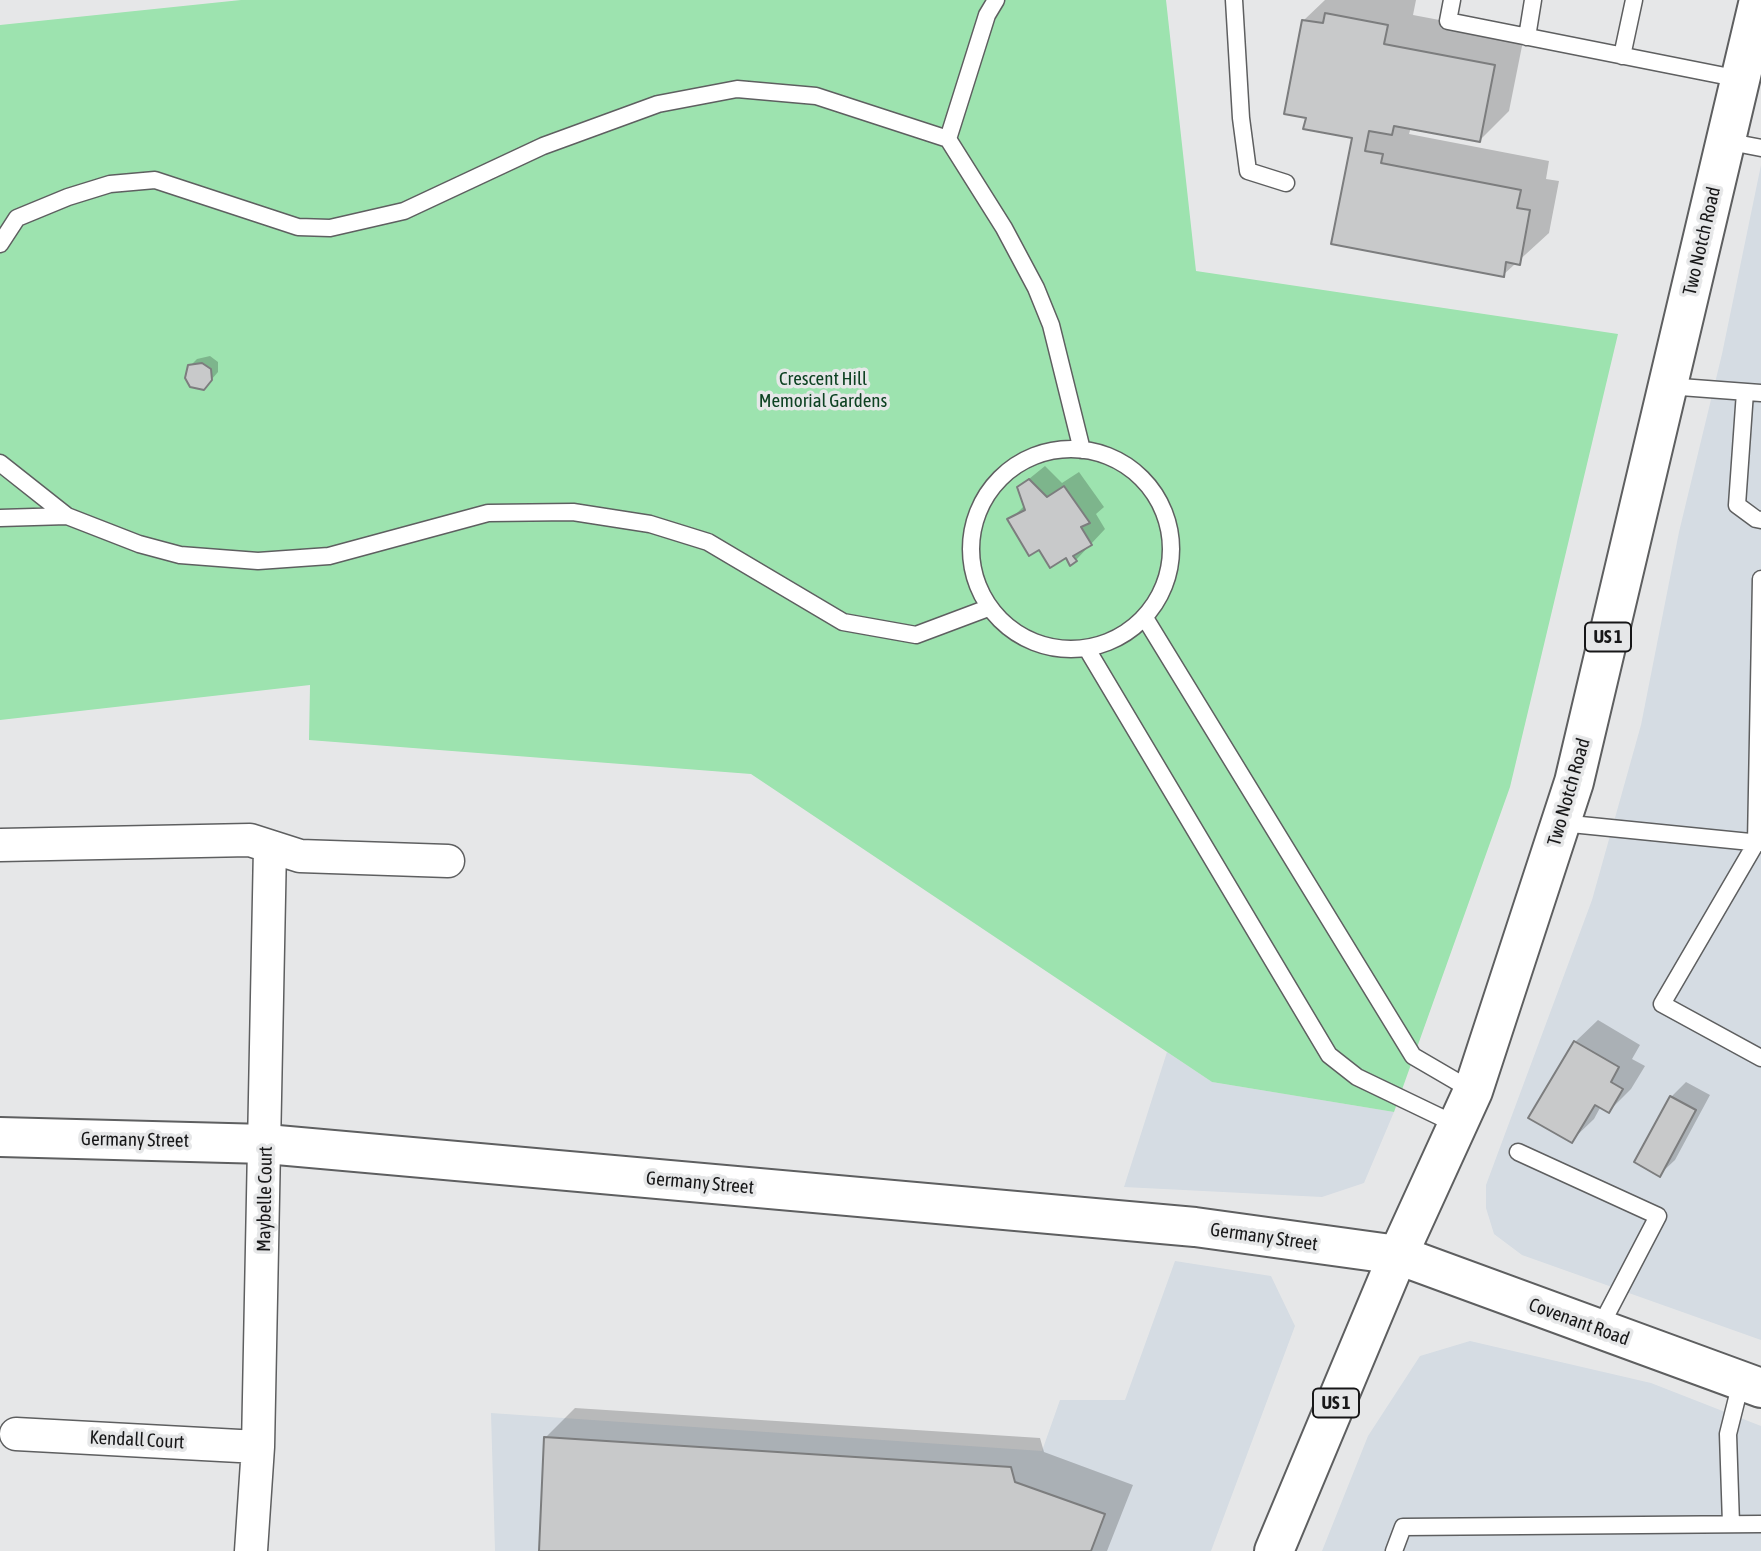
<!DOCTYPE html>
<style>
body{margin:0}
canvas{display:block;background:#e6e7e8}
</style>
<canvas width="1761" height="1551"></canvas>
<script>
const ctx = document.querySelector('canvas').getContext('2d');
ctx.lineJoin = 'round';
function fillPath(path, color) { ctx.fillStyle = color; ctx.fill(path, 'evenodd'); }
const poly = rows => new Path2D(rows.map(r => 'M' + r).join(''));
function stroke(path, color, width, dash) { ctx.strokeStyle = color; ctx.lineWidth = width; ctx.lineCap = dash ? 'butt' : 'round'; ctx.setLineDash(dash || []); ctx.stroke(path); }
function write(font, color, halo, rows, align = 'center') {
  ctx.font = font + ' "Asap Condensed",sans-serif'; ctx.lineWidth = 7; ctx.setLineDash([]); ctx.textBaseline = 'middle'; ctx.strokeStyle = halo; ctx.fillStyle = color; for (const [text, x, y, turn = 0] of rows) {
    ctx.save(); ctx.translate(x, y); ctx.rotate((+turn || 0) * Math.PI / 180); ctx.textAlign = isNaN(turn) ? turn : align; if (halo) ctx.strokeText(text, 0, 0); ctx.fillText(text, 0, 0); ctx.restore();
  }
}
const built = poly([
 [1761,165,1761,1340,1522,1255,1494,1234,1486,1208,1486,1185,1592,900,1641,725,1679,532,1722,354],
 [1167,1052,1212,1082,1394,1112,1364,1183,1322,1197,1124,1187],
 [1175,1261,1271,1276,1295,1326,1211,1551,495,1551,491,1413,1042,1451,1060,1400,1125,1400],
 [1470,1341,1651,1383,1761,1426,1761,1551,1322,1551,1368,1436,1420,1356]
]);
const green = poly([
 [241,0,1166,0,1196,271,1618,334,1510,787,1394,1112,1212,1082,751,774,309,740,310,685,0,720,0,25]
]);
const shadow = poly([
 [1325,0,1416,0,1413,15,1524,36,1509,111,1480,140,1411,127,1409,134,1549,161,1546,179,1559,181,1549,233,1503,275,1333,243,1354,137,1308,117,1304,20],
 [210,356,218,362,218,372,211,380,190,366,197,359],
 [1045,466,1062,483,1079,472,1104,507,1096,514,1105,529,1076,560,1040,547,1010,520,1025,505,1019,487],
 [1598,1020,1640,1045,1632,1059,1645,1066,1631,1089,1609,1111,1601,1106,1594,1119,1571,1141,1575,1042],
 [1686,1082,1710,1095,1675,1160,1660,1174,1671,1097],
 [575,1408,1040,1438,1044,1452,1133,1485,1107,1551,541,1551,545,1438]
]);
const building = poly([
 [1325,13,1388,25,1384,44,1495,65,1480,142,1394,126,1392,135,1369,131,1365,151,1383,154,1381,163,1521,190,1517,208,1530,210,1520,265,1506,262,1504,277,1331,244,1352,138,1303,129,1306,118,1284,114,1302,20,1323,23,1325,13],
 [202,363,211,369,212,380,204,390,190,387,185,378,188,365,202,363],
 [1029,479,1047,497,1064,486,1090,523,1081,527,1092,545,1073,556,1077,561,1070,566,1066,558,1050,568,1039,550,1029,556,1007,519,1025,510,1017,487,1029,479],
 [1574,1041,1619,1067,1611,1082,1623,1089,1609,1113,1595,1105,1572,1143,1528,1118,1574,1041],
 [1670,1096,1696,1110,1660,1177,1634,1162,1670,1096],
 [544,1437,1011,1467,1015,1482,1105,1514,1091,1551,539,1551,544,1437]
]);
const lane = poly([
 [1234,0,1241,118,1248,171,1286,183],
 [1452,0,1448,21,1740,79],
 [1527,37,1533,0],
 [1622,56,1634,0],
 [948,139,987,15,996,0],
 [1725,141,1761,148],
 [0,244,17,218,68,197,110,184,155,180,298,227,330,228,404,211,543,146,658,104,737,89,816,96,948,139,1004,228,1036,288,1051,325,1082,450],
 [1667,386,1761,393],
 [1745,392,1737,505,1756,519,1761,520],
 '971 549a100 100 0 1 1 200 0a100 100 0 1 1-200 0Z',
 [0,463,67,516,139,544,180,555,258,561,329,556,488,513,573,512,650,524,708,542,843,622,916,635,988,608],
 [0,518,67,516],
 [1761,579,1756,843,1662,1004,1761,1058],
 [1145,618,1413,1056,1473,1091],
 [1087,649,1329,1055,1357,1077,1457,1125],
 [1561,823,1761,843],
 [1518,1152,1658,1216,1599,1329],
 [1731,1524,1728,1434,1741,1382],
 [1394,1551,1403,1527,1761,1524]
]);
const street = poly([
 [0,845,250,840,300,856,448,861],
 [16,1434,258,1447],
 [251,1551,258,1447,270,847]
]);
const secondary = poly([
 [0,1137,266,1144,1195,1227,1398,1255,1761,1388]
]);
const primary = poly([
 [1274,1551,1398,1255,1473,1091,1574,782,1759,0]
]);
const shields = [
 [1608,637,46],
 [1336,1403,46]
];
const shieldNames = [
 ["US 1",1608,637],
 ["US 1",1336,1403]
];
const streetNames = [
 ["Two Notch Road",1702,241,-77],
 ["Two Notch Road",1569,792,-74],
 ["Germany Street",135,1140,1],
 ["Germany Street",700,1183,5],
 ["Maybelle Court",265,1199,-89],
 ["Germany Street",1264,1237,8],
 ["Covenant Road",1579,1322,20],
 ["Kendall Court",137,1440,3]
];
const parkNames = [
 ["Crescent Hill",823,379],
 ["Memorial Gardens",823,401]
];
fillPath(built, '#d5dce3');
fillPath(green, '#9de3af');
fillPath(shadow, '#0003');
fillPath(building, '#c8c9ca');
stroke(building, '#7c7d7e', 2);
stroke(lane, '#5e5f60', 19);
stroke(street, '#5e5f60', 35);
stroke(secondary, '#5e5f60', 42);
stroke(primary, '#5e5f60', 42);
stroke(lane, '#fff', 16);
stroke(street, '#fff', 32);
stroke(secondary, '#fff', 38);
stroke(primary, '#fff', 38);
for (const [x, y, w] of shields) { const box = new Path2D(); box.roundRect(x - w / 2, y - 14.5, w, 29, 5); ctx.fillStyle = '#e6e7e8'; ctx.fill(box); stroke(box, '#171718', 2); }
write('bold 18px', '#171718', null, shieldNames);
write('19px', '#171718', '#e6e7e8', streetNames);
write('19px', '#0d4222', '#e6e7e8', parkNames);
</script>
